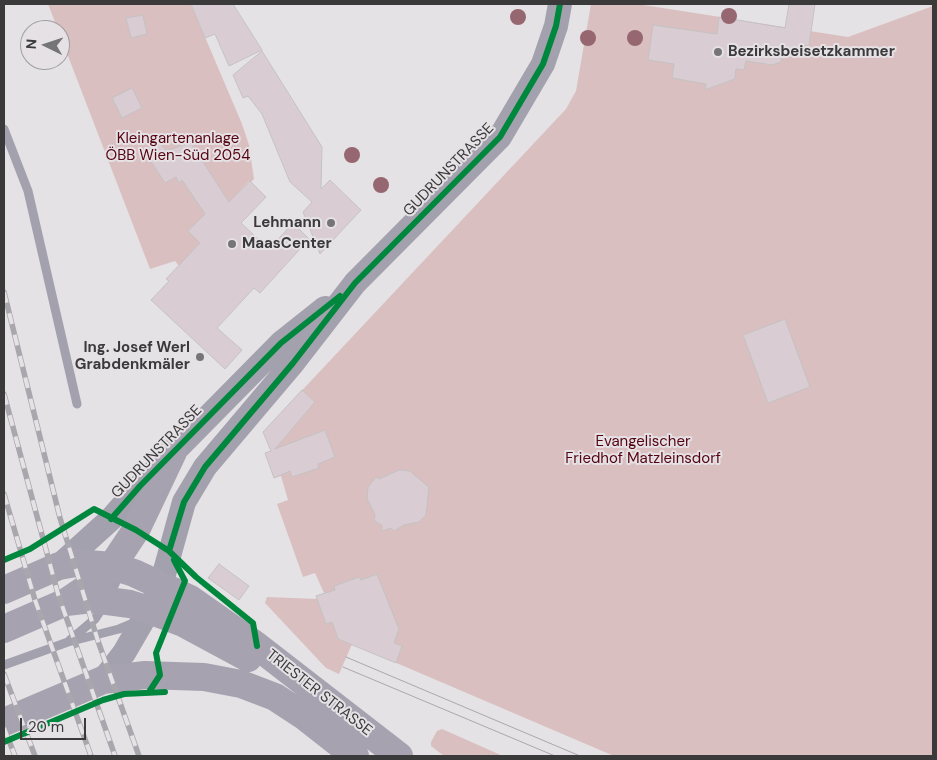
<!DOCTYPE html>
<meta charset="utf-8">
<style>
body{margin:0}
#map{position:relative;width:937px;height:760px;overflow:hidden;background:#e4e2e4;font-family:"DM Sans",sans-serif}
canvas{display:block}
.frame{position:absolute;inset:0;border:5px solid #3b3a3b;pointer-events:none}
.north{position:absolute;left:20px;top:20px;width:50px;height:50px;box-sizing:border-box;background:#e5e1e5;border:1px solid #a19ea1;border-radius:50%;rotate:274deg;font-size:14px;font-weight:700;line-height:20px;text-align:center;color:#3b3a3b}
.north::after{content:'';display:block;margin:auto;width:18px;height:22px;background:#767576;clip-path:polygon(50% 0,100% 100%,50% 72%,0 100%)}
.scale{position:absolute;left:20px;top:718px;width:66px;height:22px;box-sizing:border-box;border:2px solid #3b3a3b;border-top:0;padding-left:6px;font-size:15px;line-height:18px;white-space:nowrap;color:#3b3a3b;-webkit-text-stroke:4px #e5e1e5;paint-order:stroke}
</style>
<div id="map">
<canvas width="937" height="760"></canvas>
<div class="frame"></div>
<div class="north">N</div>
<div class="scale">20 m</div>
</div>
<script>
const ctx = document.querySelector('canvas').getContext('2d');
ctx.lineJoin = 'round';
function fillPath(path, color) { ctx.fillStyle = color; ctx.fill(path, 'evenodd'); }
const poly = rows => new Path2D(rows.map(r => 'M' + r).join(''));
function stroke(path, color, width, dash) { ctx.strokeStyle = color; ctx.lineWidth = width; ctx.lineCap = dash ? 'butt' : 'round'; ctx.setLineDash(dash || []); ctx.stroke(path); }
function write(font, color, halo, rows, align = 'center') {
  ctx.font = font + ' "DM Sans",sans-serif'; ctx.lineWidth = 4; ctx.setLineDash([]); ctx.textBaseline = 'middle'; ctx.strokeStyle = halo; ctx.fillStyle = color; for (const [text, x, y, turn = 0] of rows) {
    ctx.save(); ctx.translate(x, y); ctx.rotate((+turn || 0) * Math.PI / 180); ctx.textAlign = isNaN(turn) ? turn : align; if (halo) ctx.strokeText(text, 0, 0); ctx.fillText(text, 0, 0); ctx.restore();
  }
}
const green = poly([
 [48,4,191,4,242,124,249,145,254,179,251,182,249,181,225,206,229,212,179,266,175,261,150,269],
 [591,4,637,4,848,37,933,6,933,756,614,756,352,644,339,674,326,668,265,603,267,597,317,599,316,596,324,593,315,573,303,577,277,504,288,500,281,476,274,478,265,453,271,451,263,432,566,109,576,91],
 [442,729,503,756,444,756,431,746,431,742,437,731]
]);
const building = poly([
 [191,4,233,4,262,50,229,66,215,34,205,38,191,4],
 [789,4,815,4,809,46,799,45,798,50,786,48,785,55,781,54,781,62,772,65,746,61,744,70,736,69,735,79,705,90,706,84,672,78,674,64,648,60,653,25,717,34,719,17,785,28,789,4],
 [143,15,147,34,131,38,126,18,143,15],
 [262,51,322,147,321,189,330,180,361,210,320,254,303,212,312,202,290,182,262,114,248,96,243,98,233,75,262,51],
 [132,88,142,108,122,118,112,98,132,88],
 [157,140,167,151,190,142,229,202,250,181,266,197,241,223,269,249,293,223,309,239,260,293,254,288,217,328,242,350,225,369,151,300,169,281,166,279,200,243,188,231,205,214,182,180,179,183,176,177,165,183,144,151,157,140],
 [785,319,810,387,768,403,743,335,785,319],
 [302,390,315,402,275,449,325,430,335,457,318,464,319,468,292,477,290,471,274,478,265,453,271,451,263,432,302,390],
 [399,470,411,471,413,474,429,487,426,515,419,522,404,525,394,531,391,528,382,531,382,525,374,521,375,515,367,498,368,487,376,477,379,479,399,470],
 [219,564,249,586,239,600,208,578,219,564],
 [377,574,399,629,394,643,402,646,396,663,338,639,332,622,326,624,316,596,335,590,334,586,359,577,361,580,377,574]
]);
const lane = poly([
 [4,129,28,191,77,404],
 [70,640,95,619,107,601,121,571],
 [4,665,68,642,119,629,136,622]
]);
const secondary = poly([
 [59,566,111,519,140,486,281,343,325,308],
 [103,680,124,653,149,610,161,585,184,502,205,467,293,363,355,283,500,137,543,64,556,26,560,4]
]);
const primary = poly([
 [4,590,59,566,76,563,112,566,134,573,190,599,257,646,399,756],
 [66,602,92,599,130,604,149,610,183,623,248,658],
 [4,629,66,602,100,579,112,566,136,530,173,452],
 [4,722,103,680,145,675,204,677,241,684,275,697,304,716,355,756]
]);
const tram = poly([
 [346,657,580,756],
 [343,667,555,756]
]);
const rail = poly([
 [4,292,60,518,98,641,139,756],
 [4,394,58,594,115,756],
 [4,494,35,600,91,756],
 [4,674,35,756],
 [4,728,15,756]
]);
const cycleway = poly([
 [111,519,140,486,281,343,340,296],
 [169,551,184,502,205,467,293,363,355,283,500,137,543,64,556,26,560,4],
 [4,560,30,549,94,509,136,530,169,551,196,577,253,623,257,646],
 [149,692,160,675,156,653,185,581,174,560],
 [4,742,103,700,124,694,165,692]
]);
const trees = [
 [729,16],
 [518,17],
 [588,38],
 [635,38],
 [352,155],
 [381,185]
];
const markers = [
 [718,52,5,"#767576"],
 [331,223,5,"#767576"],
 [232,244,5,"#767576"],
 [200,357,5,"#767576"]
];
const poiNames = [
 ["Bezirksbeisetzkammer",728,52],
 ["Lehmann",321,223,"right"],
 ["MaasCenter",242,244],
 ["Ing. Josef Werl",190,348,"right"],
 ["Grabdenkmäler",190,365,"right"]
];
const parkNames = [
 ["Kleingartenanlage",178,139],
 ["ÖBB Wien-Süd 2054",178,156],
 ["Evangelischer",643,442],
 ["Friedhof Matzleinsdorf",643,459]
];
const streetNames = [
 ["GUDRUNSTRASSE",449,170,-46],
 ["GUDRUNSTRASSE",157,452,-46],
 ["TRIESTER STRASSE",319,693,38]
];
fillPath(green, '#dabfc0');
fillPath(building, '#d9ccd2');
stroke(building, '#c4c2c3', 1);
stroke(lane, '#a4a1ae', 9);
stroke(secondary, '#a3a1ad', 24);
stroke(primary, '#a7a2b0', 28);
stroke(tram, '#a9a7ae', 1);
stroke(rail, '#a9a7ae', 5.5);
stroke(rail, '#e5e1e5', 4, [11]);
stroke(cycleway, '#00873e', 6);
ctx.fillStyle = '#966770';
for (const [x, y] of trees) { ctx.beginPath(); ctx.arc(x, y, 8, 0, 2 * Math.PI); ctx.fill(); }
for (const [x, y, r, color] of markers) { const dot = new Path2D(); dot.arc(x, y, r, 0, 2 * Math.PI); ctx.fillStyle = color; ctx.fill(dot); stroke(dot, '#e5e1e5', 2); }
write('bold 15px', '#3b3a3b', '#e5e1e5', poiNames, 'left');
write('15px', '#560311', '#e5e1e5', parkNames);
write('15px', '#3b3a3b', '#e5e1e5', streetNames);
</script>
